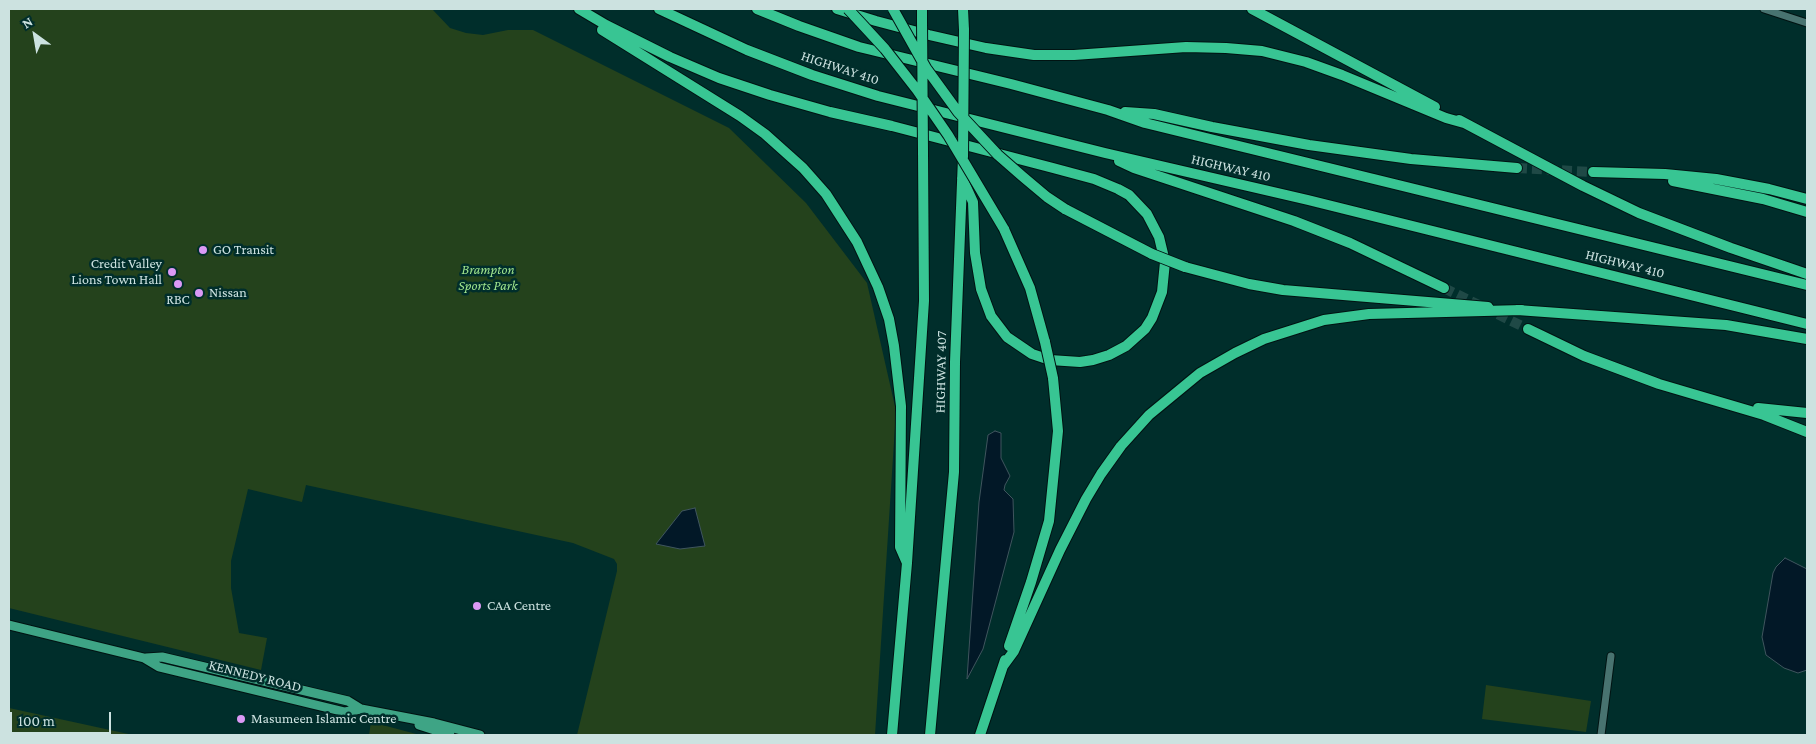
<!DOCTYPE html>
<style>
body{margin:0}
#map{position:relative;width:1816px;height:744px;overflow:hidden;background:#002e2b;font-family:"Crimson Pro",serif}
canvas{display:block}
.frame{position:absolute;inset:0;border:10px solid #cce2e0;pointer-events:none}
.north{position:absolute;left:10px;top:10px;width:50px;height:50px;-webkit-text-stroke:4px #002e2b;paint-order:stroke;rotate:328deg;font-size:14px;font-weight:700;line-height:20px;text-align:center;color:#cce2e0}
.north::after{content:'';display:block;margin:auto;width:18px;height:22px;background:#cce2e0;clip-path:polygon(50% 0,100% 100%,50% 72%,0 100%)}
.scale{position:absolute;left:10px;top:712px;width:101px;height:22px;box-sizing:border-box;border:2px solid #cce2e0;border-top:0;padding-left:6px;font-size:15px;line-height:18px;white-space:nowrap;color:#cce2e0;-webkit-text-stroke:4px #002e2b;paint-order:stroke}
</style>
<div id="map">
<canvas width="1816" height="744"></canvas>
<div class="frame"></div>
<div class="north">N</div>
<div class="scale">100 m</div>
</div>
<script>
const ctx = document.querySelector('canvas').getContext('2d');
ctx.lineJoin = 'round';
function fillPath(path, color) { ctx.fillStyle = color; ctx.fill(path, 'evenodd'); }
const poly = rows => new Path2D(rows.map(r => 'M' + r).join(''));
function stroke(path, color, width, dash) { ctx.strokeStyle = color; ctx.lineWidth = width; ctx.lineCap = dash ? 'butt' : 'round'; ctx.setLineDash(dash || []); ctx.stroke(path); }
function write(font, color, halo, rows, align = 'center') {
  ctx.font = font + ' "Crimson Pro",serif'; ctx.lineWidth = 5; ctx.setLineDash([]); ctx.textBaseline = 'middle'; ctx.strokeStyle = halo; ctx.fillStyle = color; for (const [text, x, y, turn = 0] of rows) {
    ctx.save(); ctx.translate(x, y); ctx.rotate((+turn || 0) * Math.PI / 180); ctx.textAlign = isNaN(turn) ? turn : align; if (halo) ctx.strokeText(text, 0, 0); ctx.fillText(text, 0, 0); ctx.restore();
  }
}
const green = poly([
 [9,9,432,9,450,28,466,33,483,35,508,30,533,30,729,128,806,203,867,283,896,411,875,735,577,735,617,571,617,564,614,559,573,543,306,485,302,502,248,489,231,561,231,588,239,633,267,638,261,670,9,608],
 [1486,685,1591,701,1586,732,1482,719],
 [9,708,133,735,9,735],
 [371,722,420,735,369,735]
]);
const water = poly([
 [995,431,1001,433,1001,458,1010,476,1005,485,1004,490,1013,499,1014,532,983,649,967,679,979,502,988,435,995,431],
 [695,508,705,546,680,549,656,544,682,511,695,508],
 [1785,558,1807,569,1807,670,1798,673,1784,668,1766,655,1762,637,1773,573,1776,567,1785,558]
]);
const highwayTunnel = poly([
 [1517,168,1593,172],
 [1444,288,1528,329]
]);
const minor = poly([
 [1764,9,1807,23],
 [1601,735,1611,656]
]);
const major = poly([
 [9,625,144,658,159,667,345,712,361,709],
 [146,658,162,657,348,701,361,709,434,723,480,735],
 [419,725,450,735]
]);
const highway = poly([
 [579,9,606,25,670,57,719,78,770,95,830,112,892,126,1053,168,1094,179,1118,189,1129,195,1147,214,1159,237,1165,262,1162,292,1152,318,1145,329,1126,346,1109,355,1093,360,1080,362,1050,360,1032,354,1007,337,991,316,981,289,975,253,973,202,962,178],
 [659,9,747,50,812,75,878,96,1105,153,1308,200,1807,324],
 [757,9,799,26,859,47,1011,84,1108,110,1145,123,1807,285],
 [837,9,876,21,929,35,986,48,1034,55,1074,55,1186,47,1226,48,1262,51,1306,62,1342,75,1446,118,1464,123],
 [922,9,922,21],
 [963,9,964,30],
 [1252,9,1435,107],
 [602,30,740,116,765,134,803,168,826,194,857,242,878,287,889,319,894,346,901,406,900,547,907,563],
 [1125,112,1154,114,1212,127,1309,145,1411,159,1517,168],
 [1459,120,1583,186,1639,213,1731,248,1807,274],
 [1119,161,1134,168,1294,221,1350,243,1444,288],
 [1593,172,1665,174,1716,179,1769,189,1807,199],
 [1673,181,1763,199,1807,212],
 [1065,209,1152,254],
 [1004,229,1030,288,1045,342],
 [1185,267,1249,284,1283,290,1488,307],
 [1517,310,1726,325,1807,339],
 [1528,329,1584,356,1659,384,1764,415,1807,432],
 [1758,408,1807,413],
 [1009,646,1031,582,1049,521,1058,431,1053,378],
 [1003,666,1014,651,1060,550,1086,499,1101,474,1121,446,1149,415,1200,373,1235,353,1264,339,1324,320,1369,314,1522,310],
 [892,735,907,563,924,301,923,151],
 [930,735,954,472,955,362,963,157],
 [980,735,1005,660]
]);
const highwayBridge = poly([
 [848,9,885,49,917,90,948,135,1004,229],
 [893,9,926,68,958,112,998,155,1022,176,1047,197,1065,209],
 [922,21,923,151],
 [963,157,964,30],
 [1152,254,1185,267],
 [1045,342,1053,378]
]);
const markers = [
 [203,250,5,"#db99f5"],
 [172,272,5,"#db99f5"],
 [178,284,5,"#db99f5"],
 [199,293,5,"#db99f5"],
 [477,606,5,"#db99f5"],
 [241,719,5,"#db99f5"]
];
const streetNames = [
 ["HIGHWAY 410",840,68,18],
 ["HIGHWAY 410",1231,168,13],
 ["HIGHWAY 410",1625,264,14],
 ["HIGHWAY 407",941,372,-89],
 ["KENNEDY ROAD",255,676,14]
];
const poiNames = [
 ["GO Transit",213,250],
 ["Credit Valley",162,264,"right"],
 ["Lions Town Hall",162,280,"right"],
 ["Nissan",209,293],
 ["RBC",178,300,"center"],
 ["CAA Centre",487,606],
 ["Masumeen Islamic Centre",251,719]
];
const parkNames = [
 ["Brampton",488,270],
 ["Sports Park",488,286]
];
fillPath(green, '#24421c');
fillPath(water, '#021827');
stroke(water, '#3f555e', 1);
stroke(highwayTunnel, '#1f4946', 10, [10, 5]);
stroke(minor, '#001312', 9);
stroke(major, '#001312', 11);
stroke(highway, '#001312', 12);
stroke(minor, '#487370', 7);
stroke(major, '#3ea485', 9);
stroke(highway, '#38c593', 10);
stroke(highwayBridge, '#001312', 12, []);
stroke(highwayBridge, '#38c593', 10);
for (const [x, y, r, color] of markers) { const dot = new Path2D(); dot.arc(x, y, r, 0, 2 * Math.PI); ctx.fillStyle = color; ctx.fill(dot); stroke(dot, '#002e2b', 2); }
write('14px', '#cce2e0', '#002e2b', streetNames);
write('14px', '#cce2e0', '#002e2b', poiNames, 'left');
write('italic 14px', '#9fe48d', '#002e2b', parkNames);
</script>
